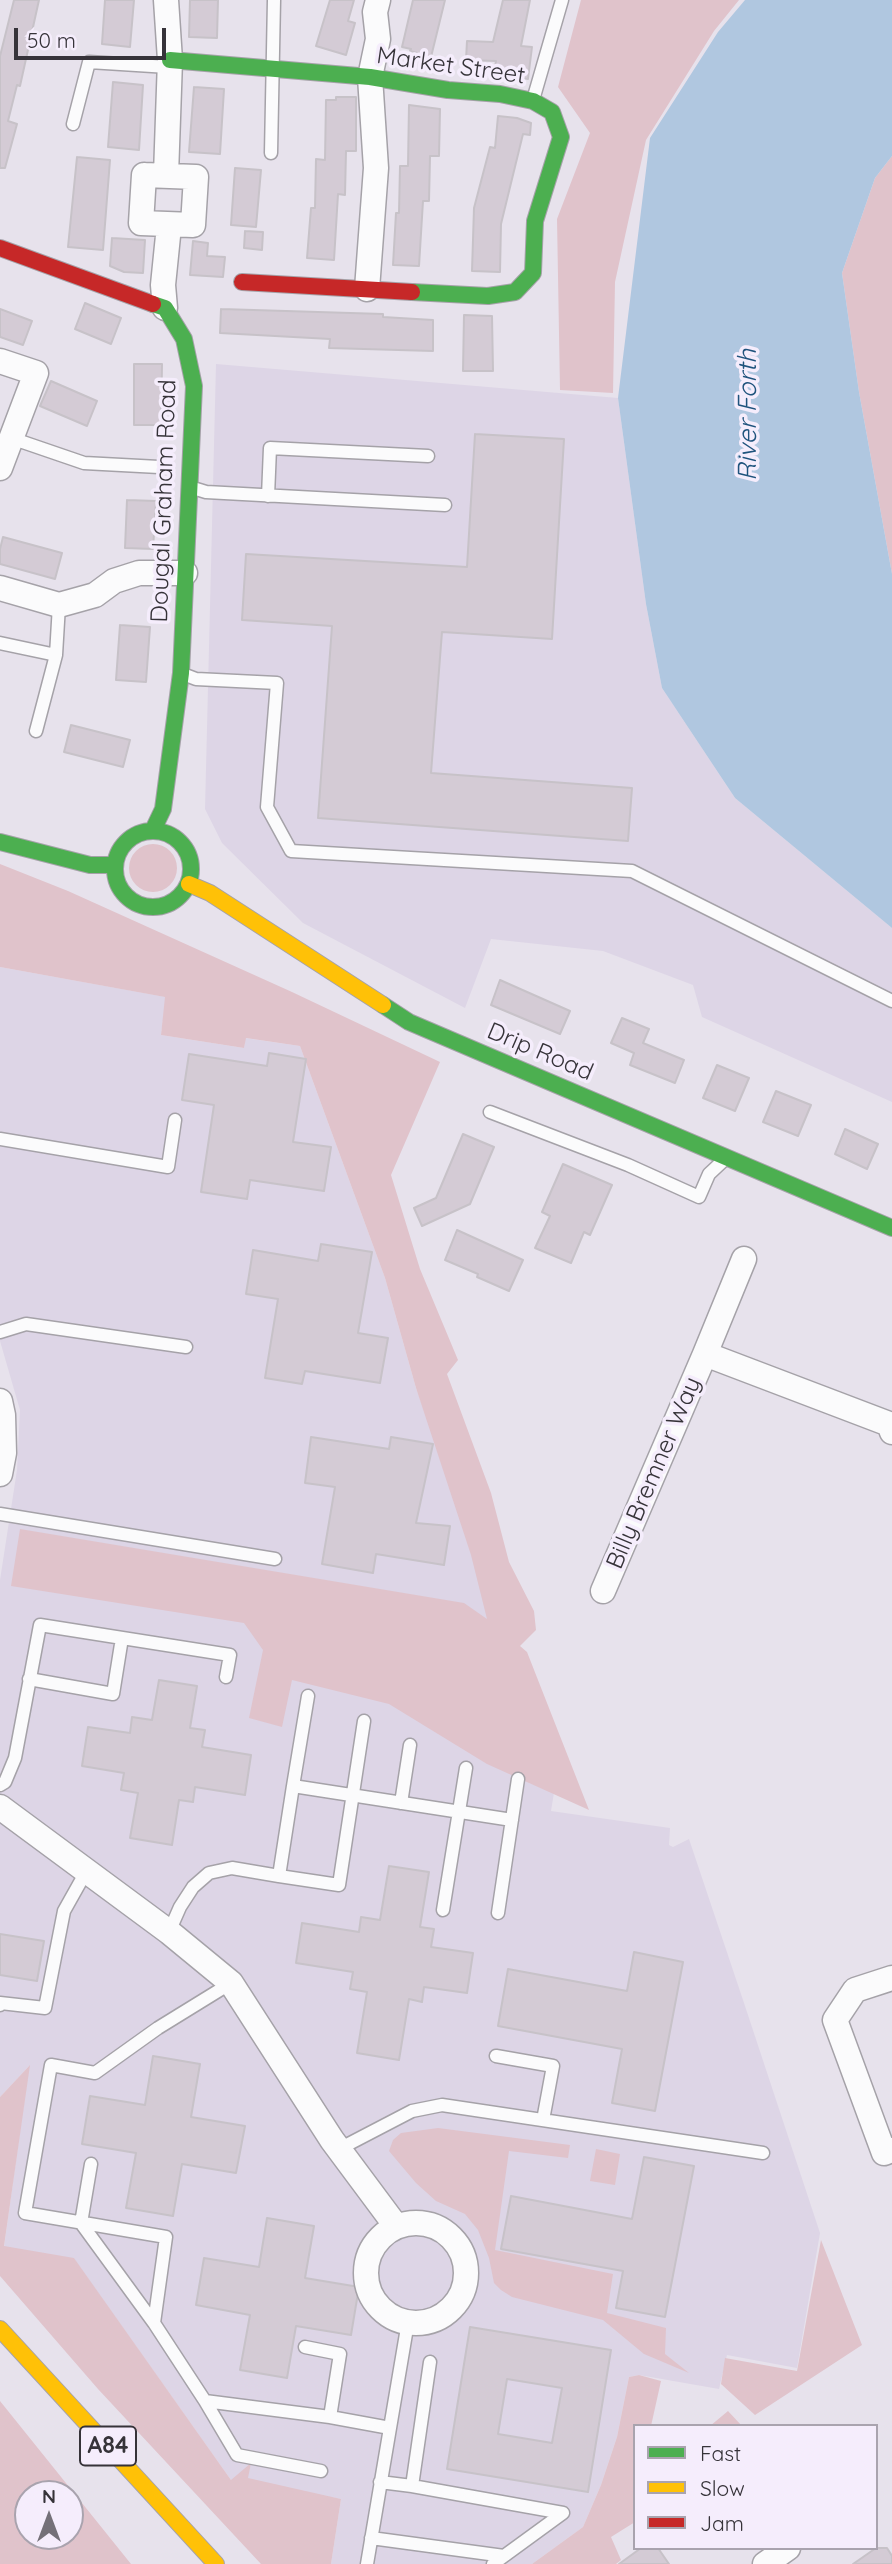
<!DOCTYPE html>
<style>
body{margin:0}
#map{position:relative;width:892px;height:2564px;overflow:hidden;background:#e7e2ec;font-family:Quicksand,sans-serif}
canvas{display:block}
.legend{position:absolute;left:633px;top:2424px;width:245px;height:126px;box-sizing:border-box;background:#f5edfc;border:2px solid #a9a3ae;margin:0;padding:9px 12px;list-style:none;font-size:21px;color:#363339}
.legend li{display:flex;align-items:center;gap:14px;height:35px}
.legend b{width:35px;border:2px solid #a9a3ae}
.north{position:absolute;left:14px;top:2480px;width:70px;height:70px;box-sizing:border-box;background:#f5edfc;border:2px solid #a9a3ae;border-radius:50%;rotate:0deg;font-size:19px;font-weight:700;line-height:28px;text-align:center;color:#363339}
.north::after{content:'';display:block;margin:auto;width:24px;height:32px;background:#747078;clip-path:polygon(50% 0,100% 100%,50% 72%,0 100%)}
.scale{position:absolute;left:14px;top:28px;width:152px;height:32px;box-sizing:border-box;border:4px solid #363339;border-top:0;padding-left:9px;font-size:21px;line-height:24px;white-space:nowrap;color:#363339;-webkit-text-stroke:5px #f5edfc;paint-order:stroke}
</style>
<div id="map">
<canvas width="892" height="2564"></canvas>
<ul class="legend">
<li><b style="height:9px;background:#4caf50"></b>Fast</li>
<li><b style="height:9px;background:#ffc107"></b>Slow</li>
<li><b style="height:9px;background:#c62828"></b>Jam</li>
</ul>
<div class="north">N</div>
<div class="scale">50 m</div>
</div>
<script>
const ctx = document.querySelector('canvas').getContext('2d');
ctx.lineJoin = 'round';
function fillPath(path, color) { ctx.fillStyle = color; ctx.fill(path, 'evenodd'); }
const poly = rows => new Path2D(rows.map(r => 'M' + r).join(''));
function stroke(path, color, width, dash) { ctx.strokeStyle = color; ctx.lineWidth = width; ctx.lineCap = dash ? 'butt' : 'round'; ctx.setLineDash(dash || []); ctx.stroke(path); }
function write(font, color, halo, rows, align = 'center') {
  ctx.font = font + ' Quicksand,sans-serif'; ctx.lineWidth = 7; ctx.setLineDash([]); ctx.textBaseline = 'middle'; ctx.strokeStyle = halo; ctx.fillStyle = color; for (const [text, x, y, turn = 0] of rows) {
    ctx.save(); ctx.translate(x, y); ctx.rotate((+turn || 0) * Math.PI / 180); ctx.textAlign = isNaN(turn) ? turn : align; if (halo) ctx.strokeText(text, 0, 0); ctx.fillText(text, 0, 0); ctx.restore();
  }
}
const built = poly([
 [216,364,618,398,646,604,662,688,735,798,892,928,892,1102,702,1017,693,985,603,951,491,939,465,1008,303,923,222,843,205,809],
 [0,967,166,997,161,1035,244,1048,245,1038,300,1046,385,1278,416,1388,557,1774,551,1811,670,1828,669,1845,673,1847,689,1839,744,2003,820,2233,797,2368,727,2355,719,2389,639,2375,629,2377,617,2437,601,2485,583,2527,532,2564,331,2564,341,2499,231,2480,74,2259,4,2247,29,2066,0,2097,0,1580,17,1470,20,1410,0,1341]
]);
const green = poly([
 [581,0,739,0,714,31,646,140,615,282,613,393,560,390,557,219,590,133,558,87],
 [892,156,892,574,859,392,842,273,875,178],
 '129 868a24 24 0 1 1 48 0a24 24 0 1 1-48 0Z',
 [0,864,68,891,292,992,440,1062,391,1175,420,1269,458,1360,447,1374,491,1493,509,1562,534,1611,536,1630,520,1646,527,1652,589,1810,487,1764,389,1704,292,1680,282,1727,249,1718,263,1650,244,1623,11,1586,20,1529,464,1603,487,1619,471,1555,416,1388,385,1278,300,1046,246,1038,244,1048,161,1035,165,997,0,967],
 [30,2065,4,2246,74,2258,231,2480,251,2463,248,2478,341,2499,331,2564,261,2564,98,2389,0,2276,0,2097],
 [438,2128,570,2145,568,2158,509,2151,495,2250,613,2274,607,2313,666,2328,665,2354,689,2373,644,2354,603,2320,512,2297,501,2290,494,2283,489,2258,478,2230,465,2214,436,2201,416,2183,389,2151,393,2140,401,2133],
 [596,2149,620,2154,615,2185,590,2181],
 [821,2240,862,2345,755,2415,721,2384,725,2358,797,2371],
 [639,2375,661,2381,651,2426,635,2426,635,2522,611,2537,621,2560,616,2564,532,2564,583,2527,601,2485,617,2437,629,2377],
 [0,2401,131,2564,0,2564],
 [28,2494,70,2494,70,2536,28,2536],
 [728,2411,742,2426,710,2426]
]);
const water = poly([
 [745,0,892,0,892,156,875,178,842,273,859,392,892,574,892,928,735,798,662,688,646,604,618,398,650,138,718,32]
]);
const building = poly([
 [14,0,39,0,20,86,17,85,8,121,17,124,5,168,0,168,0,56,14,0],
 [105,0,134,0,130,47,102,44,105,0],
 [190,0,218,0,217,38,189,37,190,0],
 [330,0,354,0,348,21,355,23,346,55,316,46,330,0],
 [413,0,445,0,431,57,410,51,411,49,402,47,413,0],
 [503,0,530,0,521,46,532,47,528,79,494,73,496,61,466,60,467,41,493,42,503,0],
 [113,82,143,85,139,150,108,147,113,82],
 [194,87,224,89,220,154,189,152,194,87],
 [336,97,356,97,356,151,346,151,345,195,338,194,334,260,307,258,311,208,315,208,316,159,325,160,326,100,336,100,336,97],
 [409,105,440,109,439,156,430,156,429,201,423,201,419,266,393,265,396,213,399,213,400,166,408,166,409,105],
 [498,116,517,118,531,123,530,135,523,134,501,224,500,272,472,271,474,208,490,147,495,148,498,116],
 [77,157,110,160,103,250,68,247,77,157],
 [235,168,261,170,256,227,231,225,235,168],
 [245,231,263,232,262,250,244,248,245,231],
 [112,238,145,240,143,273,124,272,110,266,112,238],
 [193,241,208,243,207,256,225,257,223,277,190,275,193,241],
 [85,303,121,318,111,344,75,329,85,303],
 [0,309,32,321,23,345,0,337,0,309],
 [221,309,383,314,383,317,433,320,433,351,329,348,330,339,220,333,221,309],
 [464,315,492,316,493,371,463,371,464,315],
 [134,364,162,364,161,425,134,425,134,364],
 [51,381,97,401,87,426,40,406,51,381],
 [475,434,564,439,552,639,442,632,431,773,632,788,628,841,318,818,332,626,242,620,246,554,467,567,475,434],
 [127,500,156,501,153,549,125,548,127,500],
 [3,537,62,553,55,579,0,564,0,549,3,537],
 [120,625,150,627,146,682,116,680,120,625],
 [71,725,130,740,123,767,64,752,71,725],
 [500,980,570,1011,560,1034,491,1005,500,980],
 [622,1018,649,1029,643,1043,684,1060,675,1083,630,1065,634,1053,611,1043,622,1018],
 [269,1053,306,1059,293,1142,331,1147,324,1191,250,1180,247,1199,201,1192,214,1105,182,1100,189,1054,267,1066,269,1053],
 [717,1065,749,1078,735,1111,703,1098,717,1065],
 [776,1091,811,1105,798,1136,763,1122,776,1091],
 [845,1129,878,1144,867,1169,835,1154,845,1129],
 [463,1134,494,1147,470,1204,422,1226,414,1208,436,1198,463,1134],
 [563,1164,612,1185,590,1235,584,1232,571,1263,535,1248,550,1216,542,1212,563,1164],
 [457,1230,523,1260,509,1291,477,1277,478,1274,445,1260,457,1230],
 [321,1244,372,1252,358,1333,388,1338,380,1383,305,1371,302,1384,265,1378,278,1299,246,1294,253,1250,318,1261,321,1244],
 [311,1437,389,1449,391,1437,433,1444,416,1523,450,1526,444,1565,376,1554,373,1573,322,1564,335,1487,305,1483,311,1437],
 [159,1680,197,1686,190,1728,205,1730,202,1747,251,1755,245,1795,195,1787,193,1802,179,1800,172,1845,130,1838,138,1793,121,1790,124,1773,82,1766,88,1727,130,1733,132,1717,152,1720,159,1680],
 [389,1866,429,1872,420,1927,434,1929,431,1947,473,1953,467,1993,424,1987,422,2002,409,1999,399,2060,357,2053,367,1992,350,1989,353,1972,296,1963,302,1923,359,1932,361,1917,380,1920,389,1866],
 [0,1934,44,1941,37,1981,0,1975,0,1934],
 [634,1952,683,1962,655,2111,612,2103,622,2049,498,2026,508,1969,627,1991,634,1952],
 [153,2056,200,2064,191,2117,245,2126,236,2173,182,2164,173,2216,126,2208,136,2153,82,2144,90,2096,145,2105,153,2056],
 [644,2157,694,2166,665,2317,616,2308,623,2271,501,2249,511,2196,632,2219,644,2157],
 [267,2218,314,2226,305,2278,359,2287,351,2335,296,2326,287,2378,240,2370,250,2315,196,2305,204,2258,259,2267,267,2218],
 [470,2327,611,2350,588,2492,447,2469,470,2327],
 [507,2379,562,2388,552,2443,498,2434,507,2379],
 [641,2548,658,2548,669,2564,619,2564,641,2548],
 [876,2548,887,2548,892,2556,892,2564,853,2564,876,2548]
]);
const lane = poly([
 [533,100,562,0],
 [73,124,89,62,168,67],
 [271,153,274,0],
 [11,438,84,463,159,467],
 [193,488,206,492,445,505],
 [268,496,270,448,428,456],
 [0,643,56,655],
 [183,674,196,679,277,683,267,807,291,851,632,871,892,1001],
 [36,731,56,655,59,605],
 [490,1112,628,1165,699,1197,709,1174,725,1159],
 [0,1139,168,1167,175,1120],
 [0,1332,26,1324,186,1347],
 [0,1514,275,1559],
 [29,1679,113,1694,122,1638],
 [0,1785,5,1782,15,1758,40,1625,230,1655,226,1677],
 [293,1786,308,1696],
 [401,1803,410,1745],
 [279,1876,339,1885,364,1721],
 [443,1910,466,1768],
 [498,1913,518,1779],
 [169,1932,180,1907,193,1887,209,1873,232,1868,279,1876,293,1786,512,1820],
 [231,1983,158,2028,95,2073,51,2065,25,2213,166,2237,154,2323,205,2401,330,2417,390,2428,408,2322],
 [0,2005,0,2003,45,2008,64,1911,87,1870],
 [496,2056,553,2066,543,2120],
 [339,2149,412,2111,442,2105,763,2153],
 [91,2164,81,2223,154,2323],
 [305,2347,340,2354,330,2417],
 [430,2362,412,2486,563,2513,493,2564],
 [205,2401,237,2455,321,2471],
 [380,2482,412,2486],
 [371,2538,504,2556],
 [367,2564,390,2428]
]);
const street = poly([
 [166,0,170,60,166,175],
 [144,175,196,177,193,225,141,223,144,175],
 [367,289,376,168,370,77,378,39,375,12,378,0],
 [165,308,163,285,169,226],
 [0,361,36,373,0,468],
 [0,588,59,605,95,595,114,581,139,573,185,573],
 [705,1354,889,1424,892,1432],
 [0,1401,3,1415,4,1453,0,1474],
 [603,1591,705,1354,744,1259],
 [0,1807,169,1932,231,1983,332,2140,396,2226],
 [892,1978,855,1990,835,2020,884,2153,892,2150],
 '366 2273a50 50 0 1 1 100 0a50 50 0 1 1-100 0Z',
 [765,2564,788,2548]
]);
const fast = poly([
 [170,60,370,77,448,90,500,94,533,101,552,112,561,137,535,221,533,273,515,292,488,296,412,292],
 [153,304,165,308,184,339,194,386,181,673,163,809,153,830],
 '115 869a38 38 0 1 1 76 0a38 38 0 1 1-76 0Z',
 [0,842,90,865,114,865],
 [383,1005,409,1022,892,1228]
]);
const slow = poly([
 [189,884,210,893,383,1005],
 [0,2329,216,2564]
]);
const jam = poly([
 [0,248,153,304],
 [242,282,412,292]
]);
const shields = [
 [108,2446,56]
];
const shieldNames = [
 ["A84",108,2446]
];
const streetNames = [
 ["Market Street",451,66,8],
 ["Dougal Graham Road",164,501,-88],
 ["Drip Road",540,1052,23],
 ["Billy Bremner Way",654,1473,-67]
];
const waterNames = [
 ["River Forth",748,415,-90]
];
fillPath(built, '#ddd5e6');
fillPath(green, '#e0c3cb');
fillPath(water, '#b0c7e0');
fillPath(building, '#d4cbd5');
stroke(building, '#c7c2c8', 2);
stroke(lane, '#a5a2a8', 15);
stroke(street, '#a5a2a8', 27);
stroke(fast, '#a5a2a8', 18);
stroke(slow, '#a5a2a8', 18);
stroke(jam, '#a5a2a8', 18);
stroke(lane, '#fbfbfc', 12);
stroke(street, '#fbfbfc', 24);
stroke(fast, '#4caf50', 16);
stroke(slow, '#ffc107', 16);
stroke(jam, '#c62828', 16);
for (const [x, y, w] of shields) { const box = new Path2D(); box.roundRect(x - w / 2, y - 19.5, w, 39, 5); ctx.fillStyle = '#f5edfc'; ctx.fill(box); stroke(box, '#363339', 2); }
write('bold 23px', '#363339', null, shieldNames);
write('24px', '#363339', '#f5edfc', streetNames);
write('italic 26px', '#1f537d', '#f5edfc', waterNames);
</script>
